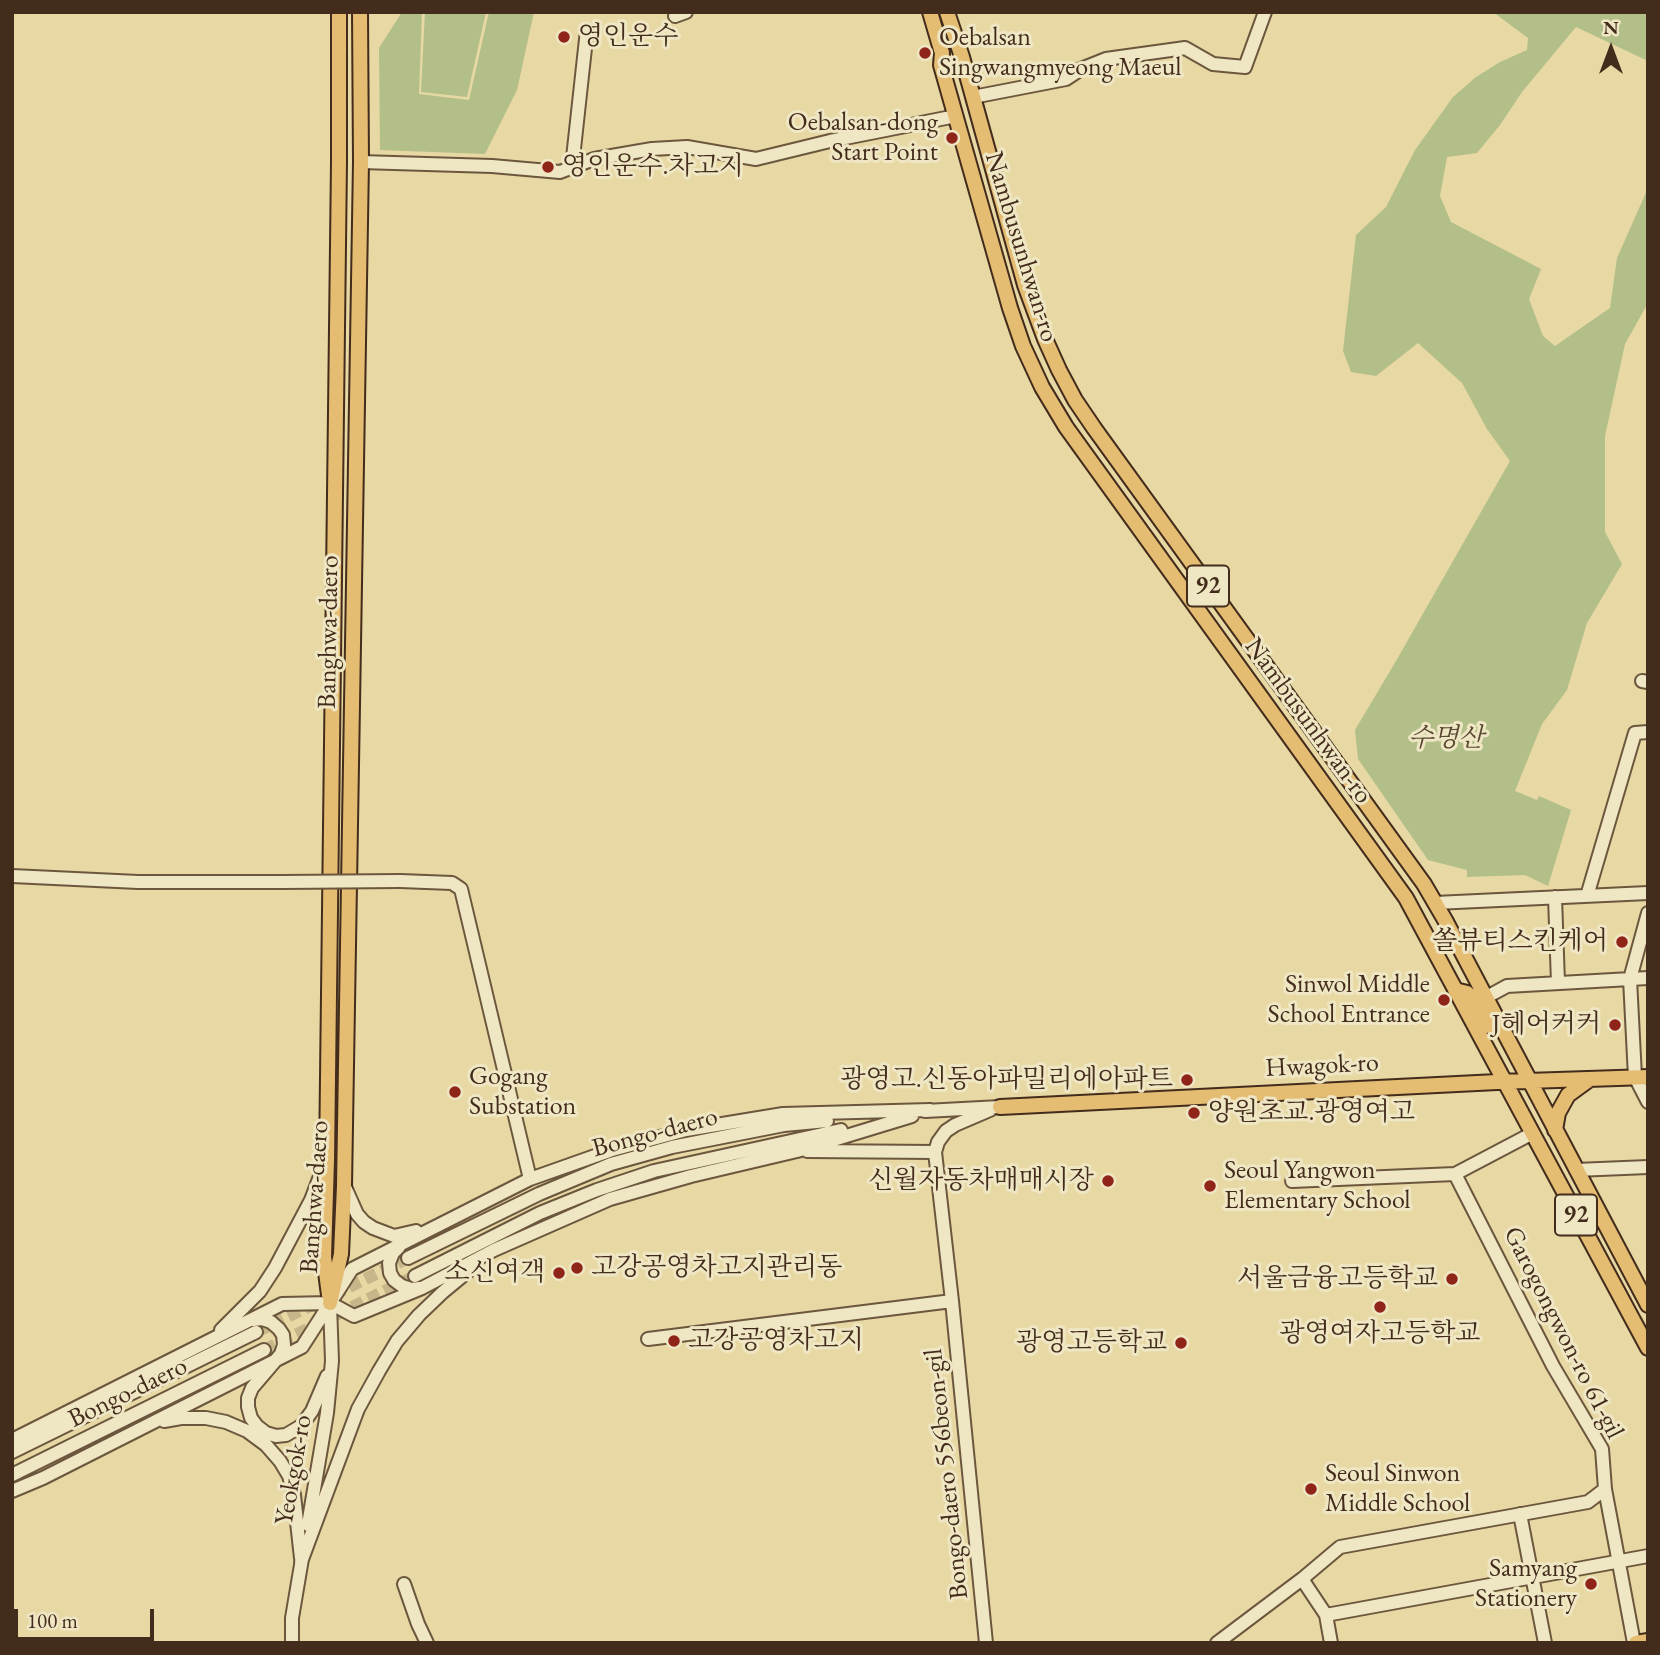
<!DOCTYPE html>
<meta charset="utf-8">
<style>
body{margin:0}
#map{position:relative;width:1660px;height:1655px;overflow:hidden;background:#e7d8a4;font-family:"EB Garamond",serif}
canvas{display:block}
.frame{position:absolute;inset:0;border:14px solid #432c1c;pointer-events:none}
.north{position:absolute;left:1576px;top:14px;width:70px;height:70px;-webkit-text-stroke:5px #efe6c4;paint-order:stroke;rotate:0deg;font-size:19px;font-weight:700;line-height:28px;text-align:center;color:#432c1c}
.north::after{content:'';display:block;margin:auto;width:24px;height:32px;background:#432c1c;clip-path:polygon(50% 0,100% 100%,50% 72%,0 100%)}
.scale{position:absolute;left:14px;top:1609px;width:140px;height:32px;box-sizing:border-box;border:4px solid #432c1c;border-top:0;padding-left:9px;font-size:21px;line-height:24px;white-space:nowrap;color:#432c1c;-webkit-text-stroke:5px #efe6c4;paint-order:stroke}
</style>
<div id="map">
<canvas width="1660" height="1655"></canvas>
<div class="frame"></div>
<div class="north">N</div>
<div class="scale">100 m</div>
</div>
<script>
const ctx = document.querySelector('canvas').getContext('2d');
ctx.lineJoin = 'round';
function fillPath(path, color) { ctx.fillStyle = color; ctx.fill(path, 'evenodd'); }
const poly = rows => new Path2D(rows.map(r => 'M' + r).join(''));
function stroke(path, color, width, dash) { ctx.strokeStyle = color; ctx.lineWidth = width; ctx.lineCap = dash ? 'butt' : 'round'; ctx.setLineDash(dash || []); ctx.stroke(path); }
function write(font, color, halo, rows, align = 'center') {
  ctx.font = font + ' "EB Garamond","Noto Serif KR",serif'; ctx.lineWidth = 6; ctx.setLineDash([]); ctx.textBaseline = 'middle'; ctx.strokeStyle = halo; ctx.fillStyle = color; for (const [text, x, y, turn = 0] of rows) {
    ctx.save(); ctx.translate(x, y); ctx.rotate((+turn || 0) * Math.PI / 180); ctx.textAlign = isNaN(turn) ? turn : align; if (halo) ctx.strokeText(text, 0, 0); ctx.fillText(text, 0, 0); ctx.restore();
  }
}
const green = poly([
 [402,12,422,12,419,94,469,100,489,12,534,12,517,90,485,154,380,150,379,48],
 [425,12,486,12,467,97,421,92],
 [1493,12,1648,12,1648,61,1576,27,1522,92,1500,125,1477,153,1447,157,1440,196,1451,222,1541,269,1529,299,1543,336,1555,346,1610,308,1617,258,1648,188,1648,303,1625,344,1605,436,1605,532,1622,564,1587,623,1567,690,1542,724,1515,791,1537,800,1539,796,1571,810,1548,886,1525,875,1467,877,1467,870,1428,860,1358,759,1355,730,1396,661,1510,461,1487,429,1462,383,1418,343,1376,376,1351,372,1343,351,1356,235,1386,207,1415,150,1453,97,1476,77,1500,62,1527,50,1528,38]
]);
const minorTunnel = poly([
 [333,1295,408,1258],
 [336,1315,415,1276],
 [256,1332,316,1303],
 [264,1350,320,1323]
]);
const minor = poly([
 [675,16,686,12],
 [973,97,1066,79,1081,69,1106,59,1185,48,1213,64,1245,67,1265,12],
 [361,162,492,166,560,172,594,159,652,149,687,147,756,159,830,141,956,116],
 [572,167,587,30],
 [1642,681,1648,682],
 [12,876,138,882,283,882],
 [400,881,452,883,461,889,530,1179],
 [1587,896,1635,733,1648,732],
 [1555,897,1558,983],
 [1435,903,1648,893],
 [1648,913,1630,979,1635,1077,1648,1102],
 [1485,998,1507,986,1648,978],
 [925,1111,1000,1107],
 [807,1151,935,1152],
 [1576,1170,1648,1167],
 [1455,1174,1553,1366,1602,1449,1605,1489,1634,1643],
 [1292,1181,1455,1174,1531,1134],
 [345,1187,357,1214,364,1222,373,1228,394,1236,416,1231],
 [399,1247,393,1253,389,1263,390,1273,394,1280,402,1286,411,1289,420,1288],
 [408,1258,539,1194,611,1164,672,1147,784,1125,827,1121],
 [415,1276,540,1213,597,1190,654,1171,841,1130],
 [253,1320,262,1319,271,1322,279,1329,283,1335,284,1345,281,1354,252,1388,248,1398,248,1407,251,1418,257,1426,266,1433,276,1436,286,1435,301,1426,312,1411,327,1376],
 [221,1330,260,1291,275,1268,311,1200,325,1163],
 [648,1339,952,1301],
 [164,1421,181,1418,206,1418,226,1422,247,1431,266,1445,280,1461,289,1476,294,1495,301,1558],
 [12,1440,282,1304,330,1303,354,1316,422,1288,494,1250,610,1199,691,1176,797,1151,912,1116],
 [12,1452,256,1332],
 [12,1475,264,1350],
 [12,1491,43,1478,302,1347,352,1269,530,1179,612,1150,686,1130,783,1114,930,1110],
 [1520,1514,1545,1643],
 [308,1525,327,1413,332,1361,330,1304],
 [301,1562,358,1409,379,1371,397,1341,419,1315,443,1292,472,1268],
 [1302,1579,1326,1615,1331,1643],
 [404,1584,418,1624,427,1643],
 [1326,1615,1648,1556],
 [292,1643,292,1618,303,1553],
 [986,1643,952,1301,935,1152,938,1142,946,1131,955,1125,990,1110],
 [1217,1643,1302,1579,1340,1547,1588,1502,1605,1489]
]);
const major = poly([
 [930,12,942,53,941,65,1010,308,1023,346,1042,387,1066,427,1406,898,1648,1348],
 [947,12,962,57,1025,285,1045,339,1059,370,1075,400,1094,428,1424,884,1445,920,1648,1305],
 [1455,990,1467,993,1475,1000,1489,1026,1494,1025,1497,1020],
 [1000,1107,1497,1082,1648,1077],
 [1555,1130,1558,1113,1568,1095,1590,1079],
 [329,1295,324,1257,327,1160,339,162,339,12],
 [330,1303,341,1254,344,1186,361,162,360,12],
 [1636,1643,1648,1641]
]);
const minorBridge = poly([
 [283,882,400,881]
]);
const markers = [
 [564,37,7,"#8f2418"],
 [925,53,7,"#8f2418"],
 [952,138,7,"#8f2418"],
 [548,167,7,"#8f2418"],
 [1622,942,7,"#8f2418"],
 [1444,1000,7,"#8f2418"],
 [1615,1025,7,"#8f2418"],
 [1187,1080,7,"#8f2418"],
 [455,1092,7,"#8f2418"],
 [1194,1113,7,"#8f2418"],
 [1108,1181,7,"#8f2418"],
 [1210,1186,7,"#8f2418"],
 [577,1268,7,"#8f2418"],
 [559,1273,7,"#8f2418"],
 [1452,1279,7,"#8f2418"],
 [1380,1307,7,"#8f2418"],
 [674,1341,7,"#8f2418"],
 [1181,1343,7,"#8f2418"],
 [1311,1489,7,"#8f2418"],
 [1591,1584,7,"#8f2418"]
];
const shields = [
 [1208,586,42],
 [1576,1215,42]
];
const shieldNames = [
 ["92",1208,586],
 ["92",1576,1215]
];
const poiNames = [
 ["영인운수",578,37,"left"],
 ["Oebalsan",939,38,"left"],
 ["Singwangmyeong Maeul",939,68,"left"],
 ["Oebalsan-dong",938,123],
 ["Start Point",938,153],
 ["영인운수.차고지",562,167,"left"],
 ["쏠뷰티스킨케어",1608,942],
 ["Sinwol Middle",1430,985],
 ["School Entrance",1430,1015],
 ["J헤어커커",1601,1025],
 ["Gogang",469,1077,"left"],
 ["Substation",469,1107,"left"],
 ["광영고.신동아파밀리에아파트",1173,1080],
 ["양원초교.광영여고",1208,1113,"left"],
 ["Seoul Yangwon",1224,1171,"left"],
 ["Elementary School",1224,1201,"left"],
 ["신월자동차매매시장",1094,1181],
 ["고강공영차고지관리동",591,1268,"left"],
 ["소신여객",545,1273],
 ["서울금융고등학교",1438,1279],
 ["광영여자고등학교",1380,1334,"center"],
 ["고강공영차고지",688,1341,"left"],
 ["광영고등학교",1167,1343],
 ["Seoul Sinwon",1325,1474,"left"],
 ["Middle School",1325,1504,"left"],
 ["Samyang",1577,1569],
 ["Stationery",1577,1599]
];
const streetNames = [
 ["Nambusunhwan-ro",1021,247,73],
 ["Banghwa-daero",329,632,-89],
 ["Nambusunhwan-ro",1308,721,54],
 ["Hwagok-ro",1322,1066,-3],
 ["Bongo-daero",655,1133,-15],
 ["Banghwa-daero",315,1197,-86],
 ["Garogongwon-ro 61-gil",1563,1333,63],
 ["Bongo-daero",128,1393,-26],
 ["Yeokgok-ro",294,1470,-80],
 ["Bongo-daero 556beon-gil",947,1474,-96]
];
const parkNames = [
 ["수명산",1446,739]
];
fillPath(green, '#b2bf88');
stroke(minorTunnel, '#c6b689', 12, [12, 6]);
stroke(minor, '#6c573e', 16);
stroke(major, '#432c1c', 18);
stroke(minor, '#efe6c4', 12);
stroke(major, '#e4bc72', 14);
stroke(minorBridge, '#6c573e', 16, []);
stroke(minorBridge, '#efe6c4', 12);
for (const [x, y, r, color] of markers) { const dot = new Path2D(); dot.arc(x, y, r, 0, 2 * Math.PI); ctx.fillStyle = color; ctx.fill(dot); stroke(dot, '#efe6c4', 2.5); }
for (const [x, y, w] of shields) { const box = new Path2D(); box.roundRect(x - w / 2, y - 20.5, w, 41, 5); ctx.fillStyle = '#efe6c4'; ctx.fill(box); stroke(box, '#432c1c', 2); }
write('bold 24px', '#432c1c', null, shieldNames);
write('26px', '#432c1c', '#efe6c4', poiNames, 'right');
write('26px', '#432c1c', '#efe6c4', streetNames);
write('italic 26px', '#594932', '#efe6c4', parkNames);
</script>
